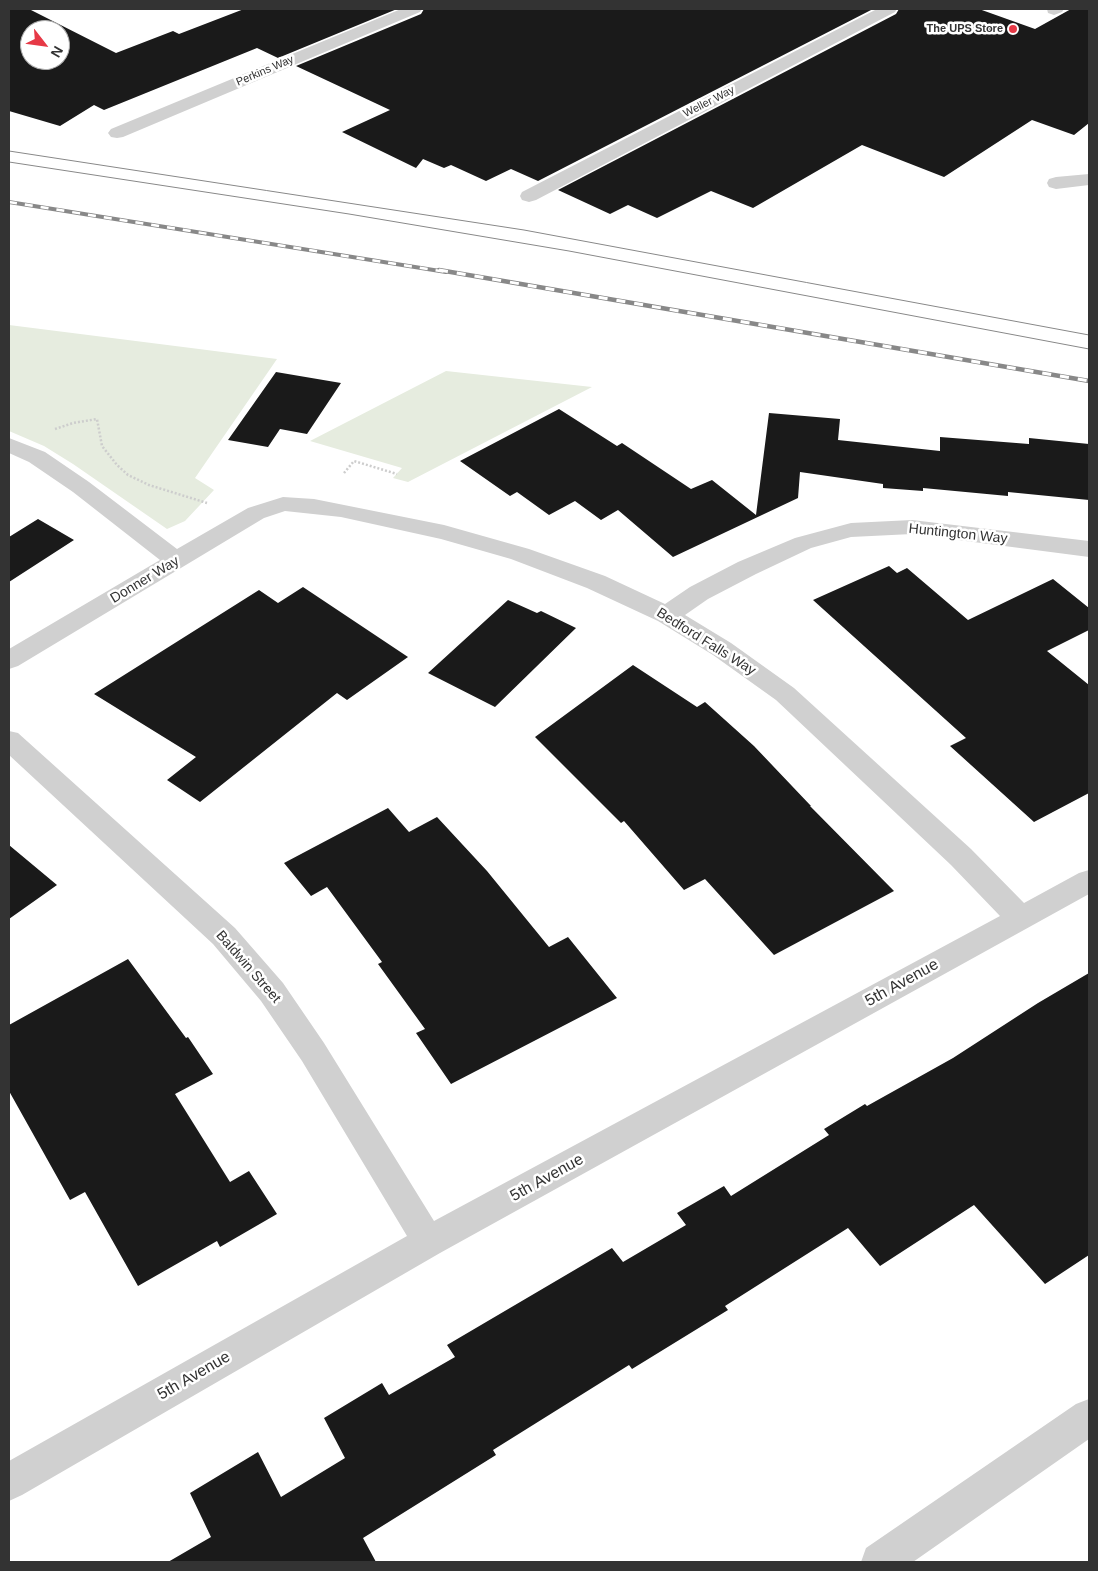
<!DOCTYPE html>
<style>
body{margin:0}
#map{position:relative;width:1098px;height:1571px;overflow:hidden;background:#fff;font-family:Helvetica,sans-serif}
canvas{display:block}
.frame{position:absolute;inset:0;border:10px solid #333;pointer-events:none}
.north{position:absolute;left:20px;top:20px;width:50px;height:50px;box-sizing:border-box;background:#fff;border:1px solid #adadad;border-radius:50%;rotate:120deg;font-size:14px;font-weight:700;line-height:20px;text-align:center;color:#333}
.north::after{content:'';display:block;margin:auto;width:18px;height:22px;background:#e63946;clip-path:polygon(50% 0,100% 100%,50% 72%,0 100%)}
</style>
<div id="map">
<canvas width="1098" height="1571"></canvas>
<div class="frame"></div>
<div class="north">N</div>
</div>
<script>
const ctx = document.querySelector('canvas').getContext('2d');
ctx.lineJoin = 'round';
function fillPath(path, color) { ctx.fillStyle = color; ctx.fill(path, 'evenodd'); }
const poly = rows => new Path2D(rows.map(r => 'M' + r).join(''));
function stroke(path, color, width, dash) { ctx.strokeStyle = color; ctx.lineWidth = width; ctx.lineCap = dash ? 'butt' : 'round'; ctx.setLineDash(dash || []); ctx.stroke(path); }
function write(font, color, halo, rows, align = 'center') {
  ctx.font = font + ' Helvetica,sans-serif'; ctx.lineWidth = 5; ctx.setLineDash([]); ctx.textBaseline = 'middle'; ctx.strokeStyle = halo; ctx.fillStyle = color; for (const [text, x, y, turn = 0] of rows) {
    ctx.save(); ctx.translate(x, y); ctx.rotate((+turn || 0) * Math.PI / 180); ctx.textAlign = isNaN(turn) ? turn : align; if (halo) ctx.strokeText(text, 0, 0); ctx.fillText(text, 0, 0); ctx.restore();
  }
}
const green = poly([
 [9,325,199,349,277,359,195,478,214,490,185,521,167,529,73,464,44,446,9,431],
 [446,371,592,387,408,482,393,478,402,468,310,441]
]);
const building = poly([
 [9,9,29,9,116,53,173,31,179,34,244,9,397,9,278,58,257,48,104,110,94,105,60,126,9,111],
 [30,30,60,30,60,60,30,60],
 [424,9,873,9,538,181,511,169,486,181,451,165,444,168,423,159,416,168,342,132,390,110,296,66,421,14],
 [899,9,979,9,1035,29,1071,9,1089,9,1089,123,1074,135,1032,120,944,177,862,145,753,208,711,191,657,218,628,205,610,214,558,190,896,14],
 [276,372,341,383,307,434,280,429,268,447,228,440],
 [559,409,617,446,622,443,691,489,712,480,756,515,769,413,840,419,838,440,940,451,940,437,1029,444,1029,438,1089,444,1089,500,1008,492,1008,496,923,488,923,491,883,488,883,484,800,472,798,498,673,557,618,510,601,520,575,501,549,515,517,492,510,496,460,461],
 [38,519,74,540,9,582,9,537],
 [889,566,897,573,907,568,968,620,1053,579,1089,608,1089,630,1047,651,1089,685,1089,793,1034,822,950,746,966,738,813,600],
 [303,587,408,657,347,700,337,693,200,802,167,780,196,757,94,694,259,590,278,603],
 [508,600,537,613,541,611,576,628,495,707,428,673],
 [633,665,697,707,705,702,754,746,811,806,810,806,894,891,774,955,705,879,684,890,624,821,621,823,535,737],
 [388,808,409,832,437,817,487,871,549,947,568,937,617,998,451,1084,416,1033,425,1029,378,964,382,962,327,887,311,896,284,863],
 [9,845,57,885,9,919],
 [128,959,186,1038,188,1037,213,1074,175,1094,230,1182,249,1171,277,1214,220,1247,217,1241,138,1286,85,1192,70,1200,9,1091,9,1025],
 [1089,973,1089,1255,1045,1284,974,1205,880,1266,848,1228,725,1306,728,1310,632,1369,629,1365,493,1450,496,1455,363,1538,376,1562,168,1562,211,1537,190,1493,258,1452,281,1497,345,1458,324,1418,382,1383,389,1395,455,1357,447,1345,612,1248,623,1262,686,1225,677,1213,724,1186,731,1196,829,1135,824,1129,865,1104,867,1106,953,1058,1038,1003]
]);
const path = poly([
 [55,429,73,423,97,419,102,446,117,465,128,475,149,485,207,503],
 [344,473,354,461,397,474]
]);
const minor = poly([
 [401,9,422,9,420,12,123,137,117,138,111,137,108,133,111,129,401,9],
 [877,9,897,9,895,12,536,200,529,202,522,200,520,196,522,192,877,9],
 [1047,9,1064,9,1062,12,1054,15,1048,13,1047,9],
 [1089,174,1089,185,1056,189,1049,187,1047,183,1049,179,1056,177,1089,174],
 [9,438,45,452,89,482,177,549,248,508,283,497,314,499,444,525,529,549,605,576,665,604,690,587,738,562,795,538,851,523,912,520,1089,541,1089,557,912,534,851,537,811,548,756,574,708,599,685,615,731,643,794,688,971,849,1024,903,1079,873,1089,870,1089,894,440,1253,22,1495,9,1501,9,1461,407,1236,302,1061,261,1001,213,944,9,755,9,731,18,733,235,928,283,983,324,1043,434,1221,1000,916,951,865,776,700,713,655,658,621,587,588,511,559,441,539,341,517,285,511,264,518,18,666,9,669,9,649,160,560,73,492,29,462,9,453,9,438],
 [1089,1399,1089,1439,913,1562,861,1562,866,1548,1076,1404,1089,1399]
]);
const tram = poly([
 [9,151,524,230,1089,335],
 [9,162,349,214,569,251,1089,349]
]);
const railFar1 = poly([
 [9,202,446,272]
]);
const rail = poly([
 [439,270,1089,381]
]);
const markers = [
 [1013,29,5,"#e63946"]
];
const farPoinames = [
 ["The UPS Store",1003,29]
];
const farStreetnames = [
 ["Perkins Way",265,71,-23],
 ["Weller Way",709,102,-27]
];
const streetNames = [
 ["Huntington Way",958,534,6],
 ["Donner Way",145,580,-31],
 ["Bedford Falls Way",706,642,32],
 ["Baldwin Street",248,967,49]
];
const nearStreetnames = [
 ["5th Avenue",902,983,-29],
 ["5th Avenue",547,1178,-29],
 ["5th Avenue",194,1376,-30]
];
fillPath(green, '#e6ecdf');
fillPath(building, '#1a1a1a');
stroke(path, '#cdcdcd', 2.5, [2, 2]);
fillPath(minor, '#d0d0d0');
stroke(tram, '#888', 1);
stroke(railFar1, '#888', 4);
stroke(rail, '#888', 4.5);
stroke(railFar1, '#fff', 2.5, [8]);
stroke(rail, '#fff', 3, [9]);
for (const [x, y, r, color] of markers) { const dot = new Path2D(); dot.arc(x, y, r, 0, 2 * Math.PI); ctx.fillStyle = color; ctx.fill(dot); stroke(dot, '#fff', 2); }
write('bold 11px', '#333', '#fff', farPoinames, 'right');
write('11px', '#333', '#fff', farStreetnames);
write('14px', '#333', '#fff', streetNames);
write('16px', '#333', '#fff', nearStreetnames);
</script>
